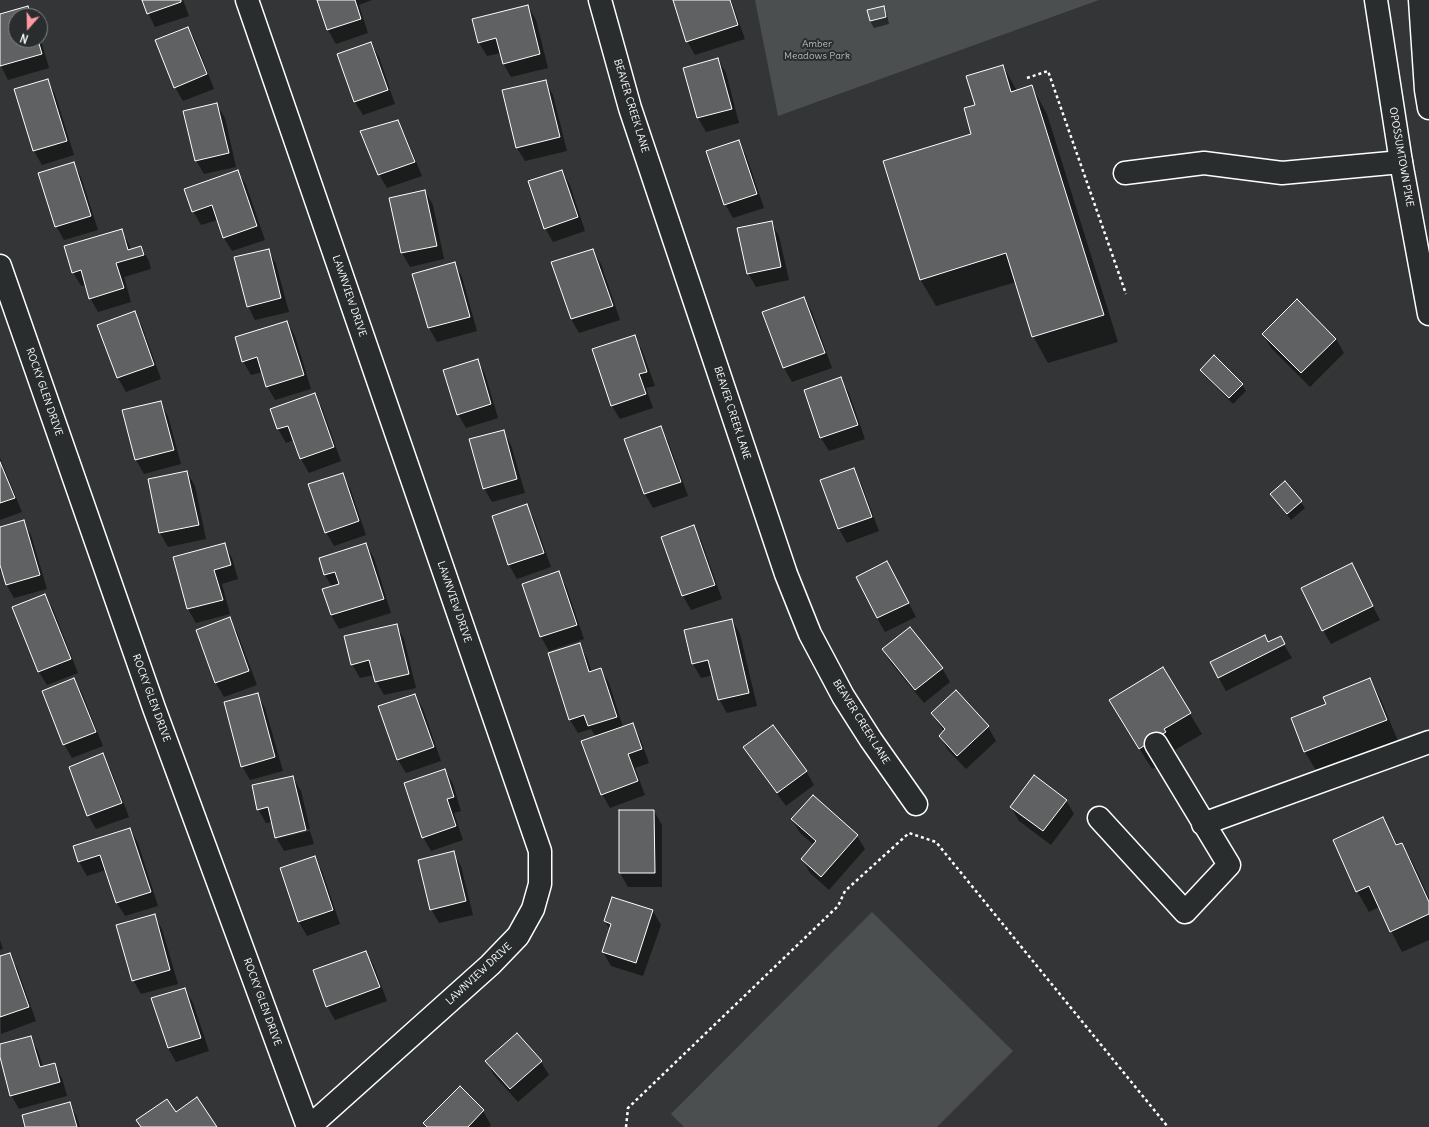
<!DOCTYPE html>
<style>
body{margin:0}
#map{position:relative;width:1429px;height:1127px;overflow:hidden;background:#333536;font-family:Delius,sans-serif}
canvas{display:block}
.north{position:absolute;left:8px;top:8px;width:40px;height:40px;box-sizing:border-box;background:#2a2d2e;border:1px solid #7f8182;border-radius:50%;rotate:200deg;font-size:11px;font-weight:700;line-height:16px;text-align:center;color:#fff}
.north::after{content:'';display:block;margin:auto;width:14px;height:18px;background:#ff9aa2;clip-path:polygon(50% 0,100% 100%,50% 72%,0 100%)}
</style>
<div id="map">
<canvas width="1429" height="1127"></canvas>
<div class="north">N</div>
</div>
<script>
const ctx = document.querySelector('canvas').getContext('2d');
ctx.lineJoin = 'round';
function fillPath(path, color) { ctx.fillStyle = color; ctx.fill(path, 'evenodd'); }
const poly = rows => new Path2D(rows.map(r => 'M' + r).join(''));
function stroke(path, color, width, dash) { ctx.strokeStyle = color; ctx.lineWidth = width; ctx.lineCap = dash ? 'butt' : 'round'; ctx.setLineDash(dash || []); ctx.stroke(path); }
function write(font, color, halo, rows, align = 'center') {
  ctx.font = font + ' Delius,sans-serif'; ctx.lineWidth = 4; ctx.setLineDash([]); ctx.textBaseline = 'middle'; ctx.strokeStyle = halo; ctx.fillStyle = color; for (const [text, x, y, turn = 0] of rows) {
    ctx.save(); ctx.translate(x, y); ctx.rotate((+turn || 0) * Math.PI / 180); ctx.textAlign = isNaN(turn) ? turn : align; if (halo) ctx.strokeText(text, 0, 0); ctx.fillText(text, 0, 0); ctx.restore();
  }
}
const green = poly([
 [755,0,1099,0,778,116],
 [872,912,1013,1051,937,1127,684,1127,671,1114]
]);
const shadow = poly([
 [143,0,183,0,189,16,155,27,148,13],
 [318,0,372,0,359,5,368,33,336,44,328,30],
 [674,0,731,0,745,39,695,55,687,41],
 [528,6,536,20,548,68,511,77,503,63,501,53,487,56,479,43],
 [27,7,33,16,16,16,16,40,40,40,40,37,49,68,8,80,0,64,0,15],
 [883,7,887,14,889,24,874,28,870,21,868,11],
 [188,28,196,42,214,89,183,101,175,87],
 [371,43,379,57,390,89,356,100,356,102,390,90,395,104,363,115,355,102],
 [718,59,726,73,739,123,706,132,698,118,684,68],
 [1003,66,1017,91,1032,87,1047,114,1118,342,1048,363,1033,336,1016,282,936,306,920,279,973,135,976,105],
 [47,80,55,94,74,155,42,165,34,151,15,90],
 [545,81,553,95,567,151,525,161,517,148],
 [217,105,225,118,236,167,204,174,196,160],
 [397,121,405,135,422,176,387,188,379,174],
 [738,141,746,155,764,208,733,218,725,204],
 [73,163,81,177,98,230,64,240,56,226],
 [562,171,570,185,585,231,553,242,545,228],
 [238,172,246,185,265,240,232,251,224,238,218,220,201,225,193,211],
 [425,191,433,205,444,259,410,267,402,253,390,199],
 [771,222,779,236,789,280,756,287,748,273],
 [121,230,129,244,131,250,141,247,149,261,151,269,124,277,131,302,98,312,90,298,86,285,81,286,73,272],
 [268,250,276,264,289,312,255,320,248,306],
 [593,250,601,264,620,320,579,333,571,319,553,263],
 [454,263,462,277,477,331,437,342,429,328,414,274],
 [804,298,812,312,832,368,792,382,784,368,763,313],
 [134,312,142,326,161,379,126,392,118,378],
 [287,322,295,336,311,389,275,400,267,386,263,372,251,375,243,361],
 [1263,334,1336,339,1344,353,1310,387,1271,348],
 [634,336,642,350,655,386,646,388,653,408,620,419,612,406,593,350],
 [1214,357,1242,385,1246,391,1233,404,1205,376,1201,370],
 [477,360,485,374,498,418,466,428,458,414],
 [841,379,849,393,865,439,829,451,821,438],
 [314,395,322,408,341,461,309,473,301,459,294,440,286,443,278,429,271,409],
 [160,402,168,416,181,464,144,474,136,460,123,411],
 [660,428,668,441,688,496,653,508,645,494,626,440],
 [503,431,511,445,525,493,492,502,484,488],
 [0,458,22,512,0,520],
 [853,469,861,483,879,531,847,543,839,529,821,481],
 [187,472,195,486,206,539,168,547,160,533],
 [342,474,350,488,366,535,334,546,326,532],
 [1285,482,1305,508,1291,520,1271,494],
 [527,506,534,519,551,567,517,579,509,565,493,517],
 [23,522,31,535,47,589,14,598,6,584,3,571,0,572,0,528],
 [693,527,701,540,722,599,691,610,683,596,662,537],
 [224,544,232,558,238,579,222,584,230,614,196,623,188,609,174,558],
 [366,544,374,558,391,613,339,629,331,615,324,589,332,587,325,575,320,558],
 [887,562,916,617,885,632,877,618],
 [1351,564,1380,620,1331,644,1323,630],
 [558,573,566,586,584,639,549,651,541,637],
 [45,595,53,609,78,673,47,685,39,672],
 [229,618,237,632,257,685,224,697,216,683,197,630],
 [732,620,740,634,757,706,727,713,719,699,713,675,701,678,693,664,685,631],
 [396,625,404,639,416,688,384,695,376,681,374,675,360,678,352,664],
 [1280,638,1292,658,1226,691,1218,677,1268,643],
 [579,644,587,658,592,672,601,670,609,683,623,727,632,724,640,738,649,763,635,768,645,795,610,808,602,794,596,737,591,729,578,733,570,720],
 [883,650,942,668,950,682,924,703,891,663],
 [1163,669,1202,734,1175,750,1177,754,1152,769,1122,721],
 [74,679,82,693,103,746,72,758,64,744],
 [1370,679,1381,700,1398,741,1317,772,1305,752,1292,719,1327,705],
 [956,692,988,727,996,741,966,769,948,750,940,736,944,732,932,713],
 [257,694,265,708,283,771,250,780,242,766],
 [415,695,423,709,441,761,406,773,398,760],
 [745,747,806,771,814,785,786,806,753,761],
 [102,755,110,768,129,817,96,829,88,815],
 [445,770,453,784,461,811,454,813,463,840,431,851,423,837],
 [293,777,301,791,310,829,279,836,279,838,310,831,314,844,284,851,276,837,272,822,266,823,258,809],
 [1066,800,1074,814,1051,845,1019,821,1011,807],
 [654,811,662,825,662,887,628,887,620,873],
 [1383,819,1398,846,1402,844,1414,865,1429,898,1429,940,1402,952,1391,931,1379,907,1369,912,1357,891],
 [792,820,857,836,865,849,829,890,810,873,802,859,814,845,800,833],
 [130,829,138,843,158,906,125,916,117,903,106,870,87,876,79,862,74,847],
 [453,853,461,866,473,915,439,923,431,909],
 [314,858,322,871,340,924,307,936,299,922,281,869],
 [653,911,661,925,643,976,611,966,603,952,610,930,605,921],
 [154,915,162,929,178,984,141,994,133,980],
 [0,940,3,949,0,950],
 [366,952,374,966,387,1001,335,1020,327,1006],
 [9,954,17,968,36,1021,1,1034,0,957],
 [185,989,193,1003,209,1051,176,1062,168,1048,152,999],
 [30,1037,38,1051,43,1067,54,1064,62,1078,67,1096,19,1109,11,1095,0,1054,0,1045],
 [486,1061,541,1062,549,1075,518,1102,494,1075],
 [460,1087,483,1111,491,1125,489,1127,426,1127,424,1123],
 [69,1103,77,1117,80,1127,26,1127]
]);
const building = poly([
 [142,0,181,0,181,2,147,14,142,0],
 [317,0,355,0,361,19,327,30,317,0],
 [673,0,730,0,738,25,686,42,673,0],
 [528,5,540,54,503,64,496,38,478,43,472,19,528,5],
 [28,6,31,16,16,16,16,40,38,40,42,54,0,66,0,14,28,6],
 [884,6,886,17,870,21,867,10,884,6],
 [188,27,207,74,174,88,155,40,188,27],
 [371,42,388,90,354,102,337,54,371,42],
 [718,58,732,109,697,118,683,68,718,58],
 [1003,65,1011,92,1032,85,1104,315,1032,337,1006,253,920,280,883,161,971,134,964,108,975,105,966,76,1003,65],
 [48,79,67,141,33,151,14,89,48,79],
 [546,80,560,137,516,148,502,90,546,80],
 [217,103,229,153,195,161,183,111,217,103],
 [398,120,415,162,378,175,360,131,398,120],
 [739,140,757,194,724,205,706,151,739,140],
 [74,162,91,216,55,227,38,173,74,162],
 [238,170,257,226,223,238,212,205,192,212,184,189,238,170],
 [562,170,578,217,544,229,528,181,562,170],
 [425,190,437,246,401,253,389,198,425,190],
 [772,221,781,267,747,274,737,228,772,221],
 [122,229,128,250,141,246,144,255,116,263,124,288,89,299,81,270,72,273,64,246,122,229],
 [269,249,281,298,247,307,234,257,269,249],
 [593,249,613,306,571,319,551,262,593,249],
 [455,262,470,317,428,328,412,274,455,262],
 [804,297,825,353,783,368,762,312,804,297],
 [1297,299,1336,339,1301,373,1262,334,1297,299],
 [135,311,154,365,117,378,97,325,135,311],
 [287,321,304,375,266,387,257,357,242,362,235,337,287,321],
 [635,335,647,372,639,374,646,394,611,406,592,349,635,335],
 [1214,355,1243,384,1229,398,1200,370,1214,355],
 [478,359,491,404,457,415,443,370,478,359],
 [841,377,858,425,820,438,804,390,841,377],
 [315,393,334,447,300,459,288,426,277,429,270,409,315,393],
 [161,401,174,450,135,460,122,410,161,401],
 [661,426,681,482,644,494,624,439,661,426],
 [504,430,517,479,483,489,469,439,504,430],
 [0,462,15,498,0,503,0,462],
 [854,468,872,517,838,529,820,480,854,468],
 [187,471,199,525,159,533,148,479,187,471],
 [343,473,359,521,325,533,308,484,343,473],
 [1285,481,1302,501,1287,514,1270,494,1285,481],
 [527,504,544,553,508,565,492,516,527,504],
 [24,520,40,575,6,585,0,565,0,527,24,520],
 [694,525,715,585,682,596,661,537,694,525],
 [225,543,231,565,214,570,223,600,187,609,173,557,225,543],
 [366,543,384,599,331,615,322,589,339,584,335,572,324,575,319,558,366,543],
 [887,561,909,603,877,618,856,577,887,561],
 [1352,563,1373,606,1322,631,1301,588,1352,563],
 [559,571,577,625,540,637,522,584,559,571],
 [45,594,71,659,38,672,12,607,45,594],
 [230,617,249,671,215,683,196,630,230,617],
 [732,619,749,693,718,700,708,660,692,664,684,630,732,619],
 [397,624,409,674,375,682,369,660,351,665,344,636,397,624],
 [910,627,943,668,915,690,882,649,910,627],
 [1265,635,1268,642,1281,636,1285,644,1218,678,1210,662,1265,635],
 [580,643,589,672,601,668,617,717,588,726,584,715,569,720,548,653,580,643],
 [1163,667,1191,713,1164,729,1166,732,1139,749,1109,700,1163,667],
 [74,678,96,732,63,745,42,691,74,678],
 [1370,678,1387,720,1304,752,1291,718,1326,704,1323,697,1370,678],
 [956,690,989,726,957,756,939,736,945,729,931,713,956,690],
 [258,693,275,757,241,767,224,702,258,693],
 [415,694,434,747,397,760,378,706,415,694],
 [633,723,642,749,628,754,638,781,601,795,581,741,633,723],
 [773,725,807,771,777,793,743,747,773,725],
 [103,753,122,803,87,816,69,767,103,753],
 [445,769,454,797,447,799,456,826,422,838,404,783,445,769],
 [1034,775,1067,800,1043,831,1010,807,1034,775],
 [293,776,306,830,275,838,268,807,257,810,252,785,293,776],
 [813,795,858,835,821,877,801,859,816,841,791,819,813,795],
 [619,810,654,810,655,873,619,873,619,810],
 [1383,817,1396,845,1402,843,1429,902,1429,914,1390,932,1369,886,1356,892,1333,840,1383,817],
 [130,828,151,892,116,903,100,855,78,862,73,846,130,828],
 [454,851,466,901,430,910,418,860,454,851],
 [315,856,333,910,298,922,280,868,315,856],
 [612,897,653,910,636,963,602,952,611,924,604,921,612,897],
 [155,914,170,970,132,981,116,925,155,914],
 [366,951,380,987,326,1007,313,970,366,951],
 [10,953,29,1007,0,1017,0,956,10,953],
 [185,988,201,1038,168,1048,151,998,185,988],
 [517,1033,542,1061,510,1089,485,1061,517,1033],
 [31,1036,40,1067,55,1063,60,1082,10,1096,0,1057,0,1044,31,1036],
 [460,1086,484,1110,468,1127,427,1127,423,1123,460,1086],
 [197,1097,217,1127,141,1127,136,1120,167,1099,176,1112,197,1097],
 [70,1102,77,1127,25,1127,22,1115,70,1102]
]);
const path = poly([
 [1027,78,1048,71,1126,294],
 [626,1127,628,1108,838,906,845,891,909,833,936,842,1168,1127]
]);
const minor = poly([
 [247,0,540,851,540,884,533,909,518,936,490,965,309,1127],
 [600,0,630,108,786,574,810,634,843,696,871,740,916,804],
 [1125,173,1204,163,1282,173,1401,162],
 [0,266,154,708,308,1127],
 [1099,818,1185,912,1229,865,1156,744],
 [1203,824,1429,742]
]);
const major = poly([
 [1376,0,1401,162,1429,314],
 [1420,0,1426,90,1429,108]
]);
const parkNames = [
 ["Amber",817,44],
 ["Meadows Park",817,56]
];
const streetNames = [
 ["BEAVER CREEK LANE",631,106,73],
 ["OPOSSUMTOWN PIKE",1401,157,80],
 ["LAWNVIEW DRIVE",349,296,71],
 ["ROCKY GLEN DRIVE",44,392,71],
 ["BEAVER CREEK LANE",732,413,72],
 ["LAWNVIEW DRIVE",454,602,71],
 ["ROCKY GLEN DRIVE",151,698,70],
 ["BEAVER CREEK LANE",861,722,58],
 ["LAWNVIEW DRIVE",479,974,-43],
 ["ROCKY GLEN DRIVE",262,1002,70]
];
fillPath(green, '#4c4f50');
fillPath(shadow, '#0007');
fillPath(building, '#5f6162');
stroke(building, '#fff', 1);
stroke(minor, '#fff', 25);
stroke(major, '#fff', 25);
stroke(path, '#fff', 2.5, [3, 3]);
stroke(minor, '#2a2d2e', 22);
stroke(major, '#2a2d2e', 22);
write('10px', '#b7b9b9', '#2a2d2e', parkNames);
write('10px', '#fff', '#2a2d2e', streetNames);
</script>
